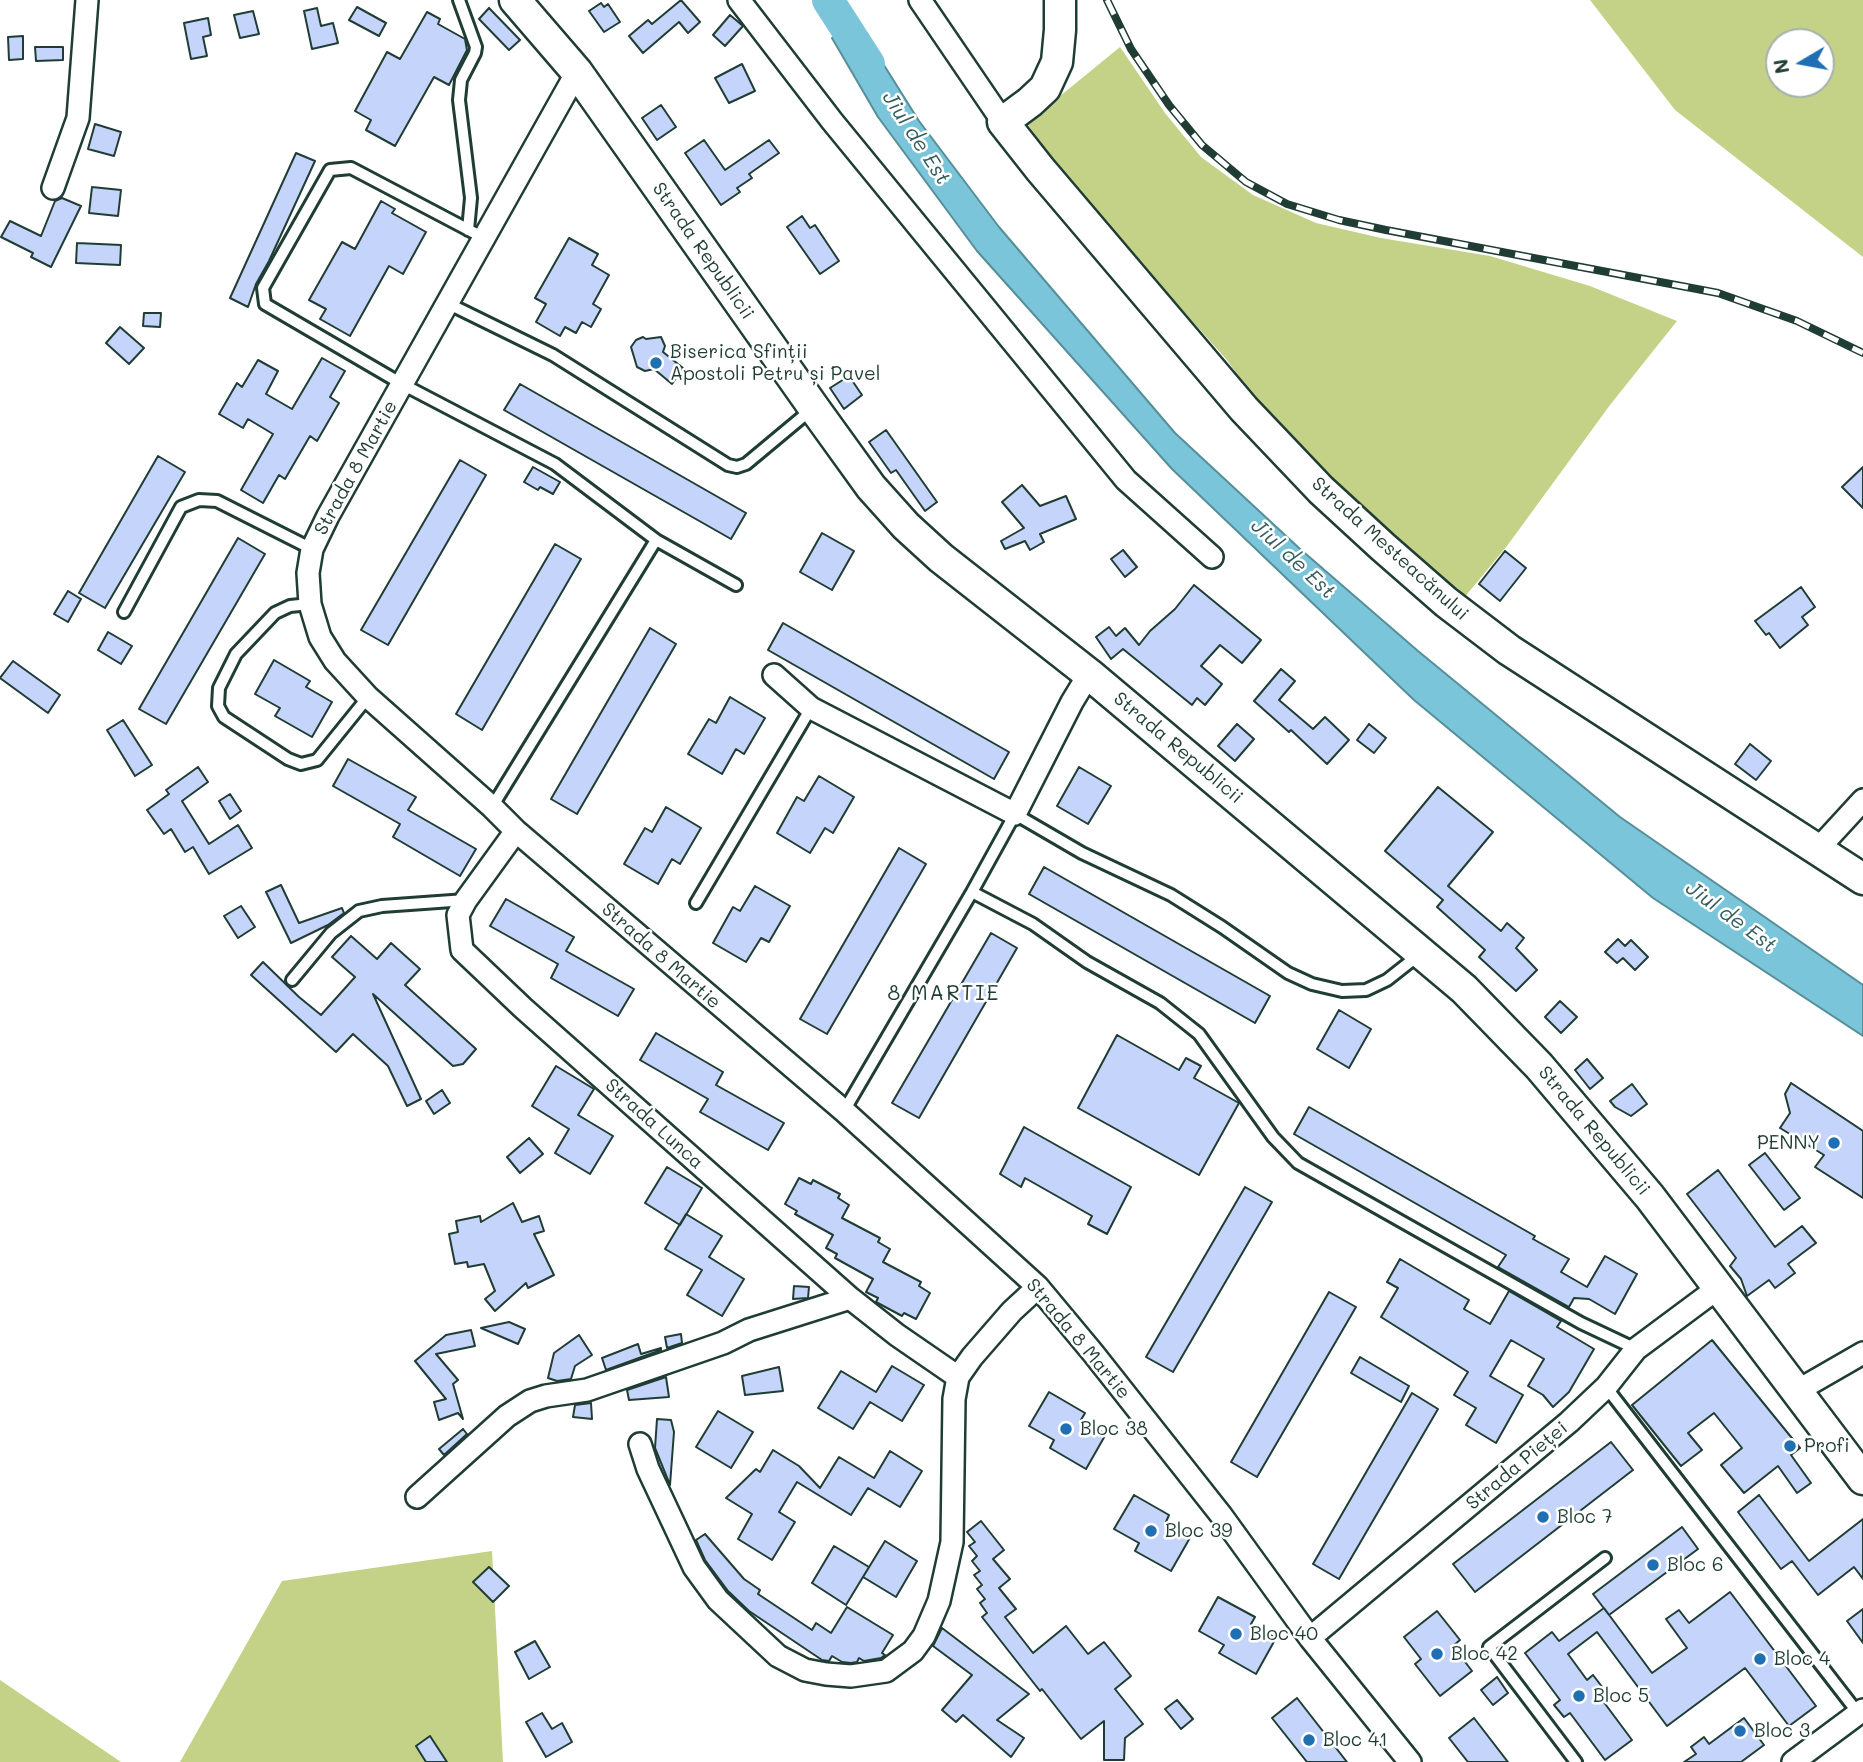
<!DOCTYPE html>
<meta charset="utf-8">
<style>
body{margin:0}
#map{position:relative;width:1863px;height:1762px;overflow:hidden;background:#fff;font-family:Mali,sans-serif}
canvas{display:block}
.north{position:absolute;left:1765px;top:28px;width:70px;height:70px;box-sizing:border-box;background:#fff;border:2px solid #a5b1ae;border-radius:50%;rotate:260deg;font-size:19px;font-weight:700;line-height:28px;text-align:center;color:#1f3d34}
.north::after{content:'';display:block;margin:auto;width:24px;height:32px;background:#1f6fb2;clip-path:polygon(50% 0,100% 100%,50% 72%,0 100%)}
</style>
<div id="map">
<canvas width="1863" height="1762"></canvas>
<div class="north">N</div>
</div>
<script>
const ctx = document.querySelector('canvas').getContext('2d');
ctx.lineJoin = 'round';
function fillPath(path, color) { ctx.fillStyle = color; ctx.fill(path, 'evenodd'); }
const poly = rows => new Path2D(rows.map(r => 'M' + r).join(''));
function stroke(path, color, width, dash) { ctx.strokeStyle = color; ctx.lineWidth = width; ctx.lineCap = dash ? 'butt' : 'round'; ctx.setLineDash(dash || []); ctx.stroke(path); }
function write(font, color, halo, rows, align = 'center') {
  ctx.font = font + ' Mali,sans-serif'; ctx.lineWidth = 5; ctx.setLineDash([]); ctx.textBaseline = 'middle'; ctx.strokeStyle = halo; ctx.fillStyle = color; for (const [text, x, y, turn = 0] of rows) {
    ctx.save(); ctx.translate(x, y); ctx.rotate((+turn || 0) * Math.PI / 180); ctx.textAlign = isNaN(turn) ? turn : align; if (halo) ctx.strokeText(text, 0, 0); ctx.fillText(text, 0, 0); ctx.restore();
  }
}
const green = poly([
 [1590,0,1863,0,1863,257,1675,110],
 [1779,42,1821,42,1821,84,1779,84],
 [1120,47,1165,113,1201,157,1253,195,1316,223,1381,238,1490,256,1590,286,1677,321,1610,405,1507,546,1463,599,1342,493,1263,412,1227,360,1109,228,1092,205,1050,157,1027,123],
 [492,1551,503,1762,180,1762,282,1581],
 [0,1680,121,1762,0,1762]
]);
const water = poly([
 [857,22,919,121,999,227,1175,433,1299,548,1418,651,1620,817,1863,985,1863,1036,1653,898,1414,700,1172,469,977,251,878,117,832,38,857,22]
]);
const river = poly([
 [828,0,869,64]
]);
const building = poly([
 [681,0,700,22,688,33,679,22,643,53,629,36,648,20,652,24,681,0],
 [601,3,604,7,608,4,620,22,604,32,589,11,601,3],
 [357,7,386,23,379,36,349,20,357,7],
 [317,8,321,26,333,23,338,43,312,49,304,11,317,8],
 [489,8,520,40,509,50,479,19,489,8],
 [253,11,259,34,240,38,234,15,253,11],
 [427,12,440,19,438,24,465,39,467,50,449,85,434,77,395,146,366,130,371,120,355,111,387,52,400,59,427,12],
 [730,15,743,26,725,46,713,35,730,15],
 [208,18,211,35,203,37,207,56,191,59,184,23,208,18],
 [23,36,23,59,9,60,8,37,23,36],
 [35,47,63,47,63,60,36,61,35,47],
 [742,64,755,91,729,103,715,78,742,64],
 [661,105,676,127,657,140,642,118,661,105],
 [95,124,121,132,114,156,88,149,95,124],
 [704,140,725,170,769,140,779,153,749,174,752,178,737,188,740,192,721,205,685,153,704,140],
 [296,153,315,161,269,261,256,284,248,307,230,298,296,153],
 [92,187,121,190,118,216,89,213,92,187],
 [62,198,81,206,51,267,31,257,33,253,1,237,10,221,41,236,55,201,62,198],
 [381,201,395,209,392,213,426,232,403,274,389,266,350,336,320,319,326,309,309,300,342,242,355,249,381,201],
 [802,216,810,228,815,225,839,261,820,274,787,227,802,216],
 [569,238,598,254,592,265,609,275,593,304,601,309,591,327,582,322,576,333,565,327,560,336,536,322,546,304,535,298,569,238],
 [77,243,121,245,120,265,76,263,77,243],
 [144,313,161,313,160,327,143,326,144,313],
 [120,327,144,348,129,364,106,343,120,327],
 [643,337,646,339,661,337,665,346,663,352,683,368,672,384,654,369,645,371,637,367,631,347,636,340,643,337],
 [322,358,345,371,330,397,339,403,317,441,310,436,285,479,279,475,263,503,241,490,273,434,248,419,243,428,219,414,237,383,242,387,258,360,278,371,266,394,292,409,322,358],
 [849,376,862,395,844,409,830,388,849,376],
 [520,384,746,513,731,539,504,410,520,384],
 [886,430,937,502,925,511,896,470,891,473,869,442,886,430],
 [158,456,185,472,105,608,79,593,158,456],
 [460,460,486,475,388,645,361,630,460,460],
 [533,467,560,482,553,494,540,487,538,490,524,482,533,467],
 [1863,467,1863,508,1842,487,1863,467],
 [1022,485,1040,506,1066,496,1076,519,1040,534,1044,542,1030,550,1025,541,1005,549,1001,541,1024,528,1002,502,1022,485],
 [822,533,854,551,832,590,800,572,822,533],
 [238,538,265,554,166,724,139,709,238,538],
 [555,544,581,559,482,730,456,714,555,544],
 [1123,550,1137,567,1125,577,1111,559,1123,550],
 [1505,551,1526,568,1500,601,1479,584,1505,551],
 [1194,585,1261,640,1242,663,1220,645,1201,666,1222,684,1205,705,1197,698,1192,705,1123,649,1111,659,1096,637,1109,627,1116,636,1125,628,1139,645,1150,631,1175,609,1194,585],
 [1801,587,1815,607,1802,617,1808,625,1780,648,1769,633,1766,635,1755,621,1801,587],
 [68,591,81,599,68,622,54,614,68,591],
 [783,623,1009,752,994,779,768,650,783,623],
 [650,628,676,644,577,814,551,799,650,628],
 [108,632,132,646,121,664,98,650,108,632],
 [274,660,310,681,306,687,332,702,312,737,275,716,280,708,255,694,274,660],
 [13,661,60,695,48,713,0,678,13,661],
 [1281,669,1295,681,1279,700,1313,729,1325,717,1349,740,1327,764,1291,730,1289,732,1254,701,1281,669],
 [730,697,765,718,744,754,736,749,722,774,688,754,709,719,716,723,730,697],
 [123,720,152,765,135,776,107,730,123,720],
 [1237,724,1254,739,1235,761,1218,746,1237,724],
 [1369,724,1386,738,1374,753,1357,740,1369,724],
 [1750,744,1771,761,1756,780,1735,764,1750,744],
 [348,759,416,797,408,810,476,849,460,876,393,837,400,824,333,786,348,759],
 [198,767,208,782,182,801,209,844,238,825,252,848,209,874,193,847,185,852,171,829,164,834,147,810,169,794,166,790,198,767],
 [1079,767,1111,786,1088,824,1057,806,1079,767],
 [819,776,854,797,833,833,825,828,810,853,777,833,797,797,804,801,819,776],
 [1438,787,1493,832,1448,886,1501,931,1507,923,1524,938,1516,948,1537,970,1516,991,1479,957,1485,950,1437,907,1443,900,1385,851,1438,787],
 [230,794,241,811,230,819,219,801,230,794],
 [666,807,701,828,680,864,672,859,658,884,624,864,645,828,652,832,666,807],
 [899,848,926,864,827,1034,800,1019,899,848],
 [1044,867,1270,996,1255,1023,1029,894,1044,867],
 [281,885,299,923,342,908,344,913,328,925,291,943,266,892,281,885],
 [755,886,790,906,769,942,761,938,746,962,713,943,733,907,740,911,755,886],
 [506,899,574,937,566,951,634,989,618,1016,551,978,558,964,490,926,506,899],
 [241,906,255,927,238,938,224,916,241,906],
 [991,933,1017,948,919,1118,892,1103,991,933],
 [351,936,377,959,391,943,420,969,405,985,476,1049,463,1064,453,1066,373,994,421,1099,407,1106,388,1066,353,1034,336,1052,251,975,263,962,299,997,321,1015,355,977,332,957,351,936],
 [1618,939,1625,946,1631,940,1648,957,1635,970,1623,958,1617,963,1605,952,1618,939],
 [1560,1001,1577,1017,1561,1033,1545,1017,1560,1001],
 [1339,1010,1371,1029,1349,1068,1317,1049,1339,1010],
 [656,1033,723,1072,716,1085,784,1123,768,1150,700,1112,708,1099,640,1060,656,1033],
 [1117,1035,1179,1070,1186,1058,1201,1066,1194,1078,1239,1103,1199,1175,1078,1108,1117,1035],
 [1587,1059,1603,1078,1590,1089,1575,1070,1587,1059],
 [556,1066,594,1089,578,1115,613,1136,590,1174,555,1153,569,1129,532,1106,556,1066],
 [1791,1083,1863,1131,1863,1198,1815,1167,1824,1155,1780,1128,1790,1113,1785,1094,1791,1083],
 [1632,1084,1647,1104,1631,1116,1615,1107,1610,1101,1632,1084],
 [442,1090,450,1103,434,1114,426,1101,442,1090],
 [1309,1107,1535,1236,1533,1239,1569,1259,1561,1272,1587,1287,1605,1256,1637,1274,1615,1314,1589,1299,1574,1298,1569,1307,1498,1267,1506,1255,1294,1134,1309,1107],
 [1024,1127,1131,1187,1107,1234,1088,1224,1092,1216,1025,1178,1021,1187,1000,1174,1024,1127],
 [529,1138,543,1154,520,1173,507,1157,529,1138],
 [1765,1153,1800,1198,1784,1210,1749,1165,1765,1153],
 [667,1167,702,1188,680,1225,645,1203,667,1167],
 [1718,1170,1775,1247,1802,1226,1816,1243,1788,1264,1795,1273,1775,1288,1769,1280,1747,1296,1741,1279,1730,1266,1736,1258,1687,1194,1718,1170],
 [799,1178,811,1184,813,1180,840,1194,838,1198,849,1205,842,1218,880,1238,878,1242,890,1249,883,1262,921,1282,919,1286,930,1293,916,1319,904,1313,902,1316,876,1302,878,1298,866,1292,873,1279,835,1258,837,1254,826,1248,833,1235,795,1214,797,1211,785,1204,799,1178],
 [1245,1187,1272,1202,1173,1372,1146,1357,1245,1187],
 [513,1203,522,1222,539,1216,544,1231,534,1234,554,1275,528,1288,526,1283,495,1311,485,1299,495,1291,484,1264,468,1267,467,1262,455,1264,449,1234,458,1232,456,1221,480,1216,481,1222,513,1203],
 [686,1214,722,1236,709,1257,744,1279,722,1316,687,1295,702,1270,665,1249,686,1214],
 [1400,1259,1469,1300,1464,1309,1490,1324,1509,1291,1561,1321,1557,1327,1594,1349,1569,1392,1553,1407,1543,1395,1528,1386,1544,1359,1511,1340,1490,1376,1523,1395,1496,1443,1466,1425,1476,1408,1454,1395,1468,1372,1381,1317,1398,1288,1387,1282,1400,1259],
 [794,1286,809,1287,808,1298,793,1299,794,1286],
 [1329,1292,1356,1307,1257,1477,1231,1462,1329,1292],
 [509,1322,525,1329,518,1344,481,1328,509,1322],
 [471,1330,475,1346,436,1354,458,1380,453,1384,463,1419,458,1413,439,1420,434,1402,446,1399,415,1361,446,1335,471,1330],
 [681,1334,682,1343,667,1348,665,1337,681,1334],
 [579,1335,592,1355,575,1366,571,1379,557,1381,548,1378,554,1353,579,1335],
 [1712,1340,1800,1448,1791,1455,1811,1483,1797,1493,1778,1466,1744,1493,1721,1465,1742,1448,1714,1413,1688,1433,1702,1450,1681,1466,1632,1405,1712,1340],
 [638,1344,641,1354,661,1348,661,1350,606,1370,602,1358,638,1344],
 [1360,1357,1409,1386,1401,1402,1351,1373,1360,1357],
 [892,1366,924,1385,902,1421,870,1402,853,1429,818,1408,841,1371,876,1392,892,1366],
 [779,1367,783,1391,745,1395,742,1376,779,1367],
 [666,1377,669,1397,629,1400,627,1390,666,1377],
 [1049,1392,1085,1413,1081,1420,1106,1434,1086,1469,1050,1448,1054,1440,1029,1426,1049,1392],
 [1412,1393,1438,1409,1339,1579,1313,1564,1412,1393],
 [591,1403,592,1419,573,1417,575,1405,591,1403],
 [718,1411,753,1432,731,1468,696,1447,718,1411],
 [657,1419,671,1420,674,1432,670,1485,655,1448,657,1419],
 [463,1429,467,1434,444,1455,439,1449,463,1429],
 [1611,1442,1633,1470,1475,1592,1453,1564,1611,1442],
 [773,1450,799,1466,820,1488,839,1457,874,1478,890,1451,922,1471,900,1507,868,1488,851,1515,797,1482,779,1512,795,1522,772,1560,738,1539,752,1514,726,1498,756,1469,760,1472,773,1450],
 [1134,1495,1169,1515,1166,1522,1191,1536,1171,1571,1135,1551,1139,1543,1114,1529,1134,1495],
 [1759,1495,1809,1561,1863,1519,1863,1579,1854,1567,1818,1595,1792,1561,1781,1569,1738,1512,1759,1495],
 [981,1521,1004,1550,993,1559,1010,1579,999,1588,1016,1609,1005,1617,1033,1653,1066,1626,1088,1654,1104,1642,1131,1676,1115,1689,1143,1724,1125,1738,1124,1760,1104,1760,1104,1721,1081,1739,1042,1689,1040,1691,982,1617,987,1613,980,1603,985,1599,977,1589,982,1585,974,1575,980,1571,972,1561,977,1556,969,1546,975,1542,967,1532,981,1521],
 [1682,1527,1698,1549,1609,1615,1593,1594,1682,1527],
 [705,1534,744,1579,760,1590,758,1594,812,1630,816,1623,831,1633,847,1607,893,1635,882,1653,885,1655,881,1658,864,1661,859,1658,857,1662,851,1663,842,1662,832,1656,829,1661,822,1660,749,1611,728,1591,705,1560,696,1540,705,1534],
 [885,1541,917,1561,896,1597,863,1577,885,1541],
 [834,1546,869,1567,846,1605,812,1583,834,1546],
 [489,1567,509,1586,493,1602,473,1582,489,1567],
 [1730,1592,1816,1706,1789,1726,1745,1668,1667,1726,1597,1632,1568,1654,1587,1680,1593,1675,1603,1688,1597,1693,1632,1740,1605,1760,1570,1713,1564,1717,1554,1705,1560,1700,1525,1653,1552,1632,1559,1641,1604,1608,1652,1673,1687,1648,1666,1619,1679,1610,1689,1623,1730,1592],
 [1218,1597,1255,1617,1251,1624,1276,1638,1256,1674,1219,1653,1224,1645,1199,1631,1218,1597],
 [1863,1609,1863,1643,1847,1621,1863,1609],
 [1437,1611,1460,1640,1453,1646,1472,1671,1440,1696,1415,1664,1421,1659,1404,1637,1437,1611],
 [942,1628,1029,1694,997,1720,1024,1738,1011,1757,963,1715,956,1722,942,1710,972,1675,933,1646,942,1628],
 [535,1641,550,1667,529,1679,515,1652,535,1641],
 [1497,1677,1508,1693,1493,1705,1481,1690,1497,1677],
 [1297,1698,1347,1762,1307,1762,1272,1718,1297,1698],
 [1177,1700,1193,1719,1181,1729,1165,1709,1177,1700],
 [542,1713,552,1729,562,1723,572,1742,546,1757,526,1722,542,1713],
 [1474,1718,1508,1762,1468,1762,1449,1738,1474,1718],
 [1744,1718,1764,1745,1741,1762,1684,1762,1696,1754,1691,1747,1704,1737,1709,1744,1744,1718],
 [430,1736,447,1762,426,1762,416,1746,430,1736]
]);
const lane = poly([
 [459,0,476,47,475,53,461,80,459,100,471,198,468,230],
 [484,238,351,168,330,170,263,288,265,304,402,384,555,464,656,540,736,585],
 [447,303,553,355,728,465,737,467,746,464,812,409],
 [310,604,290,606,275,613,236,654,219,688,218,706,224,717,288,759,301,764,317,760,368,697],
 [124,612,181,507,199,500,217,501,312,549],
 [492,807,656,540],
 [972,892,1033,924,1087,962,1160,1003,1199,1034,1273,1137,1298,1163,1581,1323,1636,1349],
 [696,903,811,708],
 [292,980,331,933,359,911,382,906,466,900],
 [844,1111,972,892,1015,814,1082,853,1171,895,1222,927,1288,973,1312,984,1342,991,1366,990,1387,980,1420,954],
 [1606,1387,1858,1713],
 [1576,1762,1489,1647,1605,1558]
]);
const street = poly([
 [739,0,832,121,1126,480,1212,557],
 [920,0,1003,122],
 [577,72,328,516,312,549,308,573,310,604,320,637,335,661,368,697,492,807,516,831,844,1111,1038,1287,1093,1353,1221,1515,1310,1638,1410,1762],
 [53,188,78,118,87,0],
 [774,675,811,708,1015,814,1072,702,1089,674],
 [516,831,466,900,458,915,462,950,523,1008,850,1298,897,1335,958,1377],
 [1818,849,1863,800],
 [1797,1391,1863,1353],
 [640,1444,648,1469,694,1567,718,1600,778,1656,805,1670,826,1674,851,1676,886,1671,913,1651,924,1636,939,1601,952,1542,954,1399,958,1377,972,1357,1012,1311,1038,1287],
 [417,1497,507,1416,530,1401,546,1396,587,1390,723,1343,749,1330,850,1298],
 [1310,1638,1569,1422,1606,1387,1636,1349,1718,1288],
 [1793,1762,1863,1710]
]);
const secondary = poly([
 [515,0,577,72,814,408,871,487,906,526,941,558,1089,674,1464,989,1539,1066,1650,1197,1863,1479],
 [1060,0,1060,30,1057,62,1045,88,1030,102,1003,122,1040,169,1244,409,1321,490,1383,547,1446,602,1509,650,1863,879]
]);
const rail = poly([
 [1107,0,1131,49,1169,105,1202,145,1246,182,1287,204,1339,220,1386,230,1718,293,1797,321,1863,353]
]);
const markers = [
 [656,363,7,"#1f6fb2"],
 [1834,1143,7,"#1f6fb2"],
 [1066,1429,7,"#1f6fb2"],
 [1790,1446,7,"#1f6fb2"],
 [1543,1517,7,"#1f6fb2"],
 [1151,1531,7,"#1f6fb2"],
 [1653,1565,7,"#1f6fb2"],
 [1236,1634,7,"#1f6fb2"],
 [1437,1654,7,"#1f6fb2"],
 [1760,1659,7,"#1f6fb2"],
 [1579,1696,7,"#1f6fb2"],
 [1740,1731,7,"#1f6fb2"],
 [1309,1740,7,"#1f6fb2"]
];
const streetNames = [
 ["Strada Republicii",703,251,55],
 ["Strada 8 Martie",356,468,-61],
 ["Strada Mesteacănului",1390,549,42],
 ["Strada Republicii",1178,748,40],
 ["Strada 8 Martie",661,956,41],
 ["Strada Lunca",654,1124,42],
 ["Strada Republicii",1594,1131,50],
 ["Strada 8 Martie",1078,1339,50],
 ["Strada Pieței",1517,1466,-40]
];
const poiNames = [
 ["Biserica Sfinții",670,352],
 ["Apostoli Petru și Pavel",670,374],
 ["PENNY",1820,1143,"right"],
 ["Bloc 38",1080,1429],
 ["Profi",1804,1446],
 ["Bloc 7",1557,1517],
 ["Bloc 39",1165,1531],
 ["Bloc 6",1667,1565],
 ["Bloc 40",1250,1634],
 ["Bloc 42",1451,1654],
 ["Bloc 4",1774,1659],
 ["Bloc 5",1593,1696],
 ["Bloc 3",1754,1731],
 ["Bloc 41",1323,1740]
];
const waterNames = [
 ["Jiul de Est",916,138,57],
 ["Jiul de Est",1293,559,43],
 ["Jiul de Est",1731,917,36]
];
const neighbourhoodNames = [
 ["8 MARTIE",944,994]
];
fillPath(green, '#c3d286');
fillPath(water, '#7ac5da');
stroke(water, '#568f98', 2);
stroke(river, '#7ac5da', 32);
fillPath(building, '#c4d4fb');
stroke(building, '#1f3d34', 2);
stroke(lane, '#1f3d34', 16);
stroke(street, '#1f3d34', 26);
stroke(secondary, '#1f3d34', 35);
stroke(lane, '#fff', 10);
stroke(street, '#fff', 21);
stroke(secondary, '#fff', 30);
stroke(rail, '#1f3d34', 8);
stroke(rail, '#fff', 5, [16]);
for (const [x, y, r, color] of markers) { const dot = new Path2D(); dot.arc(x, y, r, 0, 2 * Math.PI); ctx.fillStyle = color; ctx.fill(dot); stroke(dot, '#fff', 2.5); }
write('19px', '#1f3d34', '#fff', streetNames);
write('19px', '#1f3d34', '#fff', poiNames, 'left');
write('italic 21px', '#365f5e', '#fff', waterNames);
ctx.letterSpacing = '2px';
write('21px', '#1f3d34', '#fff', neighbourhoodNames);
ctx.letterSpacing = '0px';
</script>
